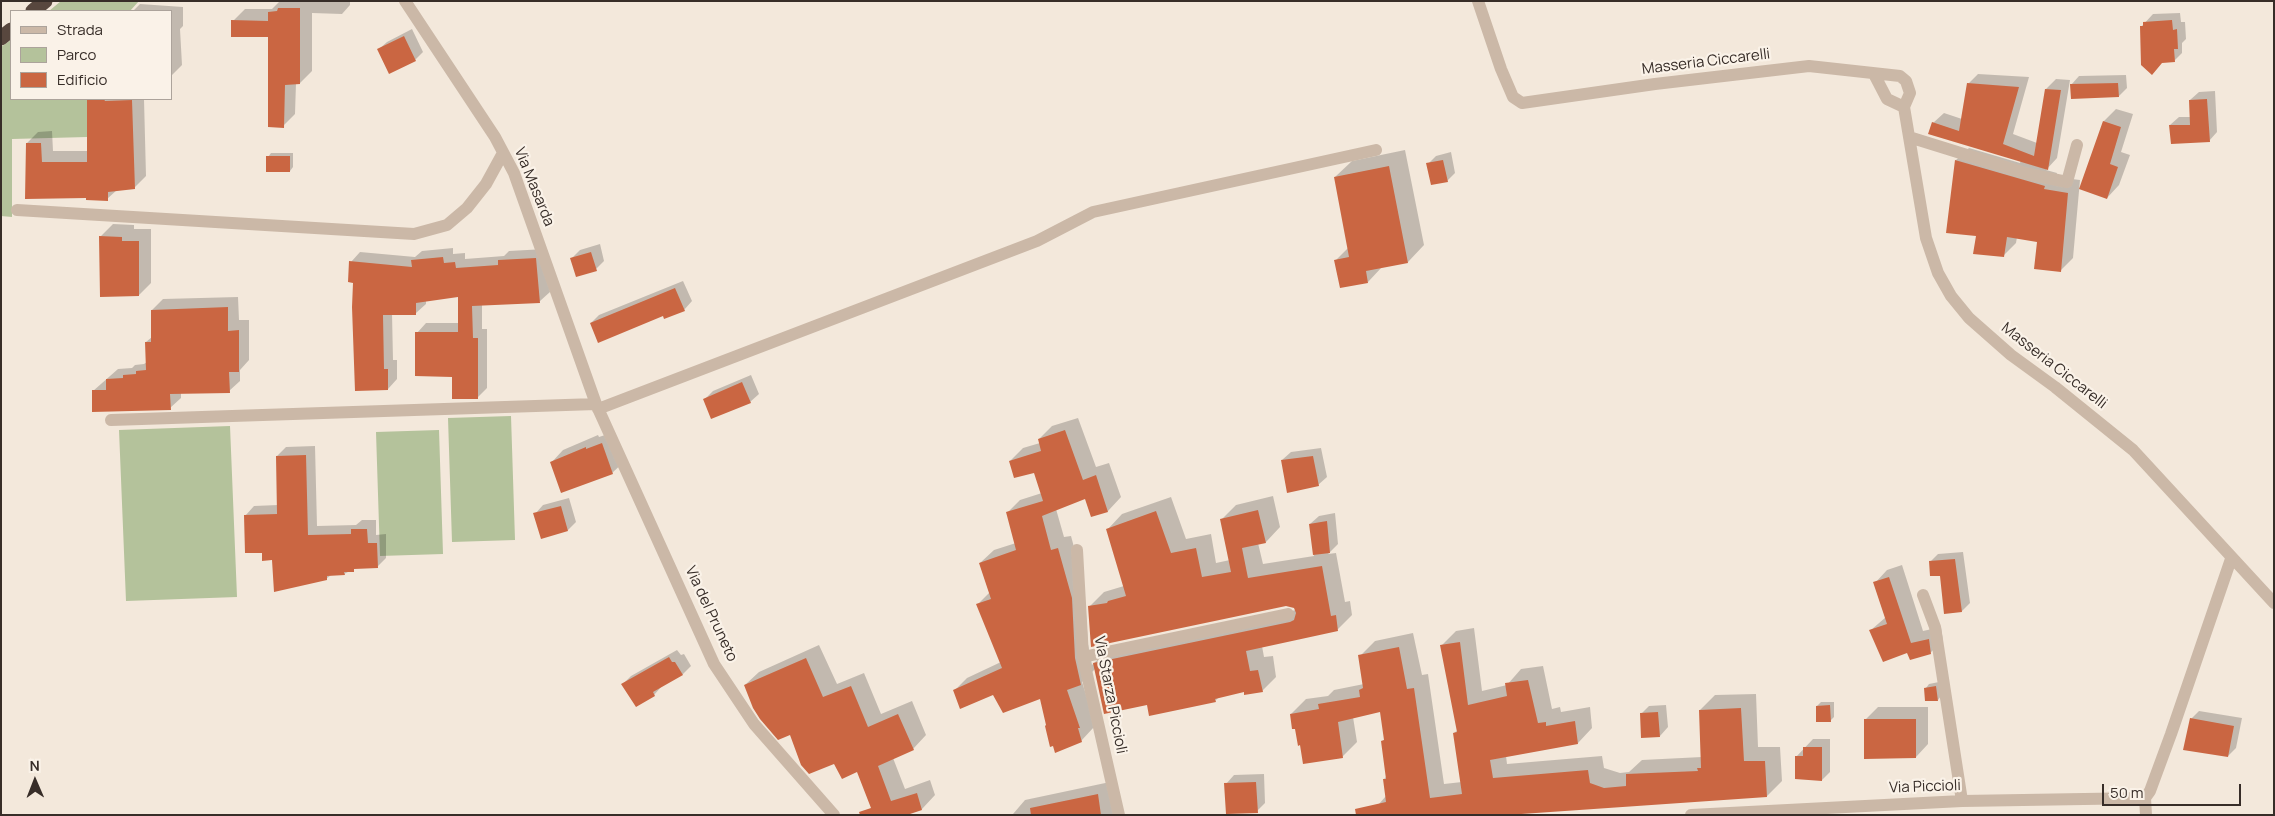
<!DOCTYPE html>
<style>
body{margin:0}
#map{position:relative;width:2275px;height:816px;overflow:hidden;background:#f3e8db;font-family:Manrope,sans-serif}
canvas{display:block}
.frame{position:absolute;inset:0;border:2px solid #372d28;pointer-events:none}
.legend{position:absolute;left:10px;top:10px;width:162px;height:90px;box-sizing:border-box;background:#faf2e8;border:1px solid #aca39b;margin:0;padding:6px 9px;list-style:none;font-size:15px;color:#372d28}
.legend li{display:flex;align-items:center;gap:10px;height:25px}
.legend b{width:25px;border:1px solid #aca39b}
.north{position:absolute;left:10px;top:756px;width:50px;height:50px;-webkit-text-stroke:4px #faf2e8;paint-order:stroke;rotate:359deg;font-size:14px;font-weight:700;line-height:20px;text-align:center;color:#372d28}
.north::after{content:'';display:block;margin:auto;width:18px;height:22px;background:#372d28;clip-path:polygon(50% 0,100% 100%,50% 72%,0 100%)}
.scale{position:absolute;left:2102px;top:784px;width:139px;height:22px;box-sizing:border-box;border:2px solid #372d28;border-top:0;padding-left:6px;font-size:15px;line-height:18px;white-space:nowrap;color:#372d28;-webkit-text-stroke:4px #faf2e8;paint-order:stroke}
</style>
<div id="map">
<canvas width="2275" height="816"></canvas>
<div class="frame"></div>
<ul class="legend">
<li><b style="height:6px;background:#cbb8a7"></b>Strada</li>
<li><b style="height:14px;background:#b4c29b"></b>Parco</li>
<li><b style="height:14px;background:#ca6642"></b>Edificio</li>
</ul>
<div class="north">N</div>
<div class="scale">50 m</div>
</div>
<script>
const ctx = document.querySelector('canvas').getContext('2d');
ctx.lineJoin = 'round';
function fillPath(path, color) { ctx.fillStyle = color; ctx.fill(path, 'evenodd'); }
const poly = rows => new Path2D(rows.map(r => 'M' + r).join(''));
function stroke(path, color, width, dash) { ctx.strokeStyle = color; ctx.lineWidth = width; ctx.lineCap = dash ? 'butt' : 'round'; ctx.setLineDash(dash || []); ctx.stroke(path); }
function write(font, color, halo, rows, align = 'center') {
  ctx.font = font + ' Manrope,sans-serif'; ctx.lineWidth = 4.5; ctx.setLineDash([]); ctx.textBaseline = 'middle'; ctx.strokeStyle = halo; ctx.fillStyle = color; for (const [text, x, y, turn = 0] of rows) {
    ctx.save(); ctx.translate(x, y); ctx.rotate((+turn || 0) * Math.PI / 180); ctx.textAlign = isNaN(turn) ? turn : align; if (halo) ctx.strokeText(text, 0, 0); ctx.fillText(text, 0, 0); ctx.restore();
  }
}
const green = poly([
 [61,1,139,1,130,11,49,11],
 [11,40,11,99,87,99,87,137,12,139,12,217,1,216,1,47],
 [511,416,515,540,452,542,448,418],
 [230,426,237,597,126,601,119,430],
 [439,430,443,554,380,556,376,432]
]);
const shadow = poly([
 [280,1,350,1,350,5,342,14,312,13,312,71,300,83,296,83,295,114,283,126,269,36,233,21,245,9,272,9],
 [140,4,183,7,183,26,180,29,182,65,171,76,171,11,133,11],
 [2180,13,2181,22,2185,22,2186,39,2182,43,2182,53,2174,61,2141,27,2153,14],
 [412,29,423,52,415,60,378,50,387,42],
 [1978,74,2029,77,2013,134,2037,143,2046,89,2056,79,2070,80,2057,158,2046,170,2057,173,2056,177,2080,180,2073,258,2061,270,2039,241,2017,237,2016,243,2004,255,1977,235,1956,160,1969,148,2020,163,2021,160,1933,123,1944,113,1962,119,1968,84],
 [2126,75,2127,88,2119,96,2071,85,2079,76],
 [2215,91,2217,132,2209,141,2170,125,2179,117,2191,117,2190,100,2199,92],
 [88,99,144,99,146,176,134,188,117,190,107,199,88,197,27,198,27,143,38,132,52,131,53,151,88,151],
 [2116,109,2133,114,2121,152,2130,155,2119,185,2107,198,2104,121],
 [1405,150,1424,245,1408,262,1382,267,1368,282,1336,260,1349,247,1335,177,1352,161],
 [1451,152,1455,173,1447,181,1428,164,1436,156],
 [271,153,293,153,293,167,290,171,268,157],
 [113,224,134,225,134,229,151,229,151,283,139,295,100,237],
 [600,244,604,261,596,269,572,258,580,250],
 [453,248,453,254,465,253,465,259,504,256,509,251,545,249,550,292,540,301,482,305,482,329,487,329,487,388,478,397,453,375,417,333,426,323,460,323,460,296,426,300,426,304,416,313,392,313,393,360,397,360,397,379,388,389,351,262,360,252,415,257,422,251],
 [683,281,692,301,684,310,591,323,599,315],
 [238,297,239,320,249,320,249,360,240,370,240,381,229,391,181,392,181,398,170,408,93,391,118,369,132,368,135,365,144,364,147,362,146,342,152,337,152,310,163,299],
 [751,375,759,394,750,402,705,399,713,391],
 [1078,418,1096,467,1109,463,1121,497,1108,511,1092,516,1086,498,1056,509,1064,537,1071,536,1084,584,1088,644,1092,665,1109,649,1296,610,1292,605,1090,606,1104,592,1124,586,1108,529,1122,514,1171,497,1186,539,1211,534,1216,563,1230,560,1221,520,1236,505,1273,496,1280,527,1266,542,1258,543,1263,564,1314,556,1310,524,1319,516,1335,513,1338,544,1328,554,1336,553,1345,602,1350,601,1352,615,1338,629,1262,646,1264,657,1273,656,1276,677,1262,691,1245,691,1220,696,1215,701,1148,704,1095,669,1082,682,1092,713,1094,727,1081,741,1048,725,1041,698,954,691,967,678,1001,662,978,604,990,592,980,563,994,550,1016,543,1007,513,1020,500,1042,493,1035,471,1010,461,1023,448,1040,443,1039,439,1052,426],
 [614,432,625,461,612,473,551,463,563,450,598,435,599,437],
 [315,446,317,526,356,525,362,520,376,520,376,535,386,534,386,558,377,567,356,568,344,574,331,575,326,579,273,559,263,551,245,516,254,506,278,505,277,456,286,447],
 [1321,448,1327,477,1318,485,1282,460,1291,452],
 [569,498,576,522,568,530,542,538,535,514,543,505],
 [1963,552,1970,603,1962,611,1945,612,1941,575,1930,562,1938,554],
 [1902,565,1923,631,1941,627,1943,641,1930,653,1908,651,1871,630,1886,617,1875,583,1887,570],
 [1474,628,1482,691,1507,685,1521,669,1543,666,1552,709,1560,707,1561,712,1590,707,1592,728,1578,743,1506,756,1507,764,1602,756,1604,768,1620,773,1629,772,1642,760,1702,757,1700,710,1715,695,1756,694,1758,747,1780,747,1782,781,1767,796,1379,804,1386,796,1384,779,1387,776,1382,742,1385,739,1381,710,1353,717,1357,742,1342,757,1301,744,1291,714,1306,699,1328,696,1334,690,1364,684,1360,656,1375,641,1413,633,1422,675,1428,674,1444,784,1462,782,1454,733,1458,730,1441,646,1456,631],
 [819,645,837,684,864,673,881,714,912,701,926,735,913,749,893,758,905,789,930,780,935,795,922,809,903,815,872,808,858,770,835,762,790,734,745,685,759,672],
 [677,650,681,655,684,654,691,666,683,674,662,686,654,695,623,684,631,676],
 [1939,682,1941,696,1938,700,1926,688,1929,684],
 [1821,702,1834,702,1834,717,1830,721,1817,706],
 [1666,705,1668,727,1660,736,1641,714,1649,706],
 [1878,707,1928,707,1928,744,1916,757,1865,720],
 [2199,711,2242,718,2236,748,2228,756,2191,719],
 [1813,739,1830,739,1830,772,1822,780,1796,757],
 [1264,774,1265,803,1257,811,1226,784,1234,775],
 [1110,782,1115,815,1008,815,1013,814,1025,800]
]);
const building = poly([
 [278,8,300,8,300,84,285,85,284,128,268,127,268,37,231,37,231,20,268,21,268,12,277,11],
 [2172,20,2173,30,2177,29,2178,49,2174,49,2175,62,2162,63,2152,75,2141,65,2140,26,2143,26,2143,22],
 [404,36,416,61,389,74,377,49],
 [1967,83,2019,87,2003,144,2034,156,2045,89,2061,90,2048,170,1928,134,1932,122,1959,131],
 [2118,83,2119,97,2071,99,2070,84],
 [87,99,104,99,105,101,132,100,135,189,108,192,108,201,86,200,86,198,25,199,26,143,41,143,42,162,87,162],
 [2207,99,2210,142,2171,144,2169,125,2190,125,2189,100],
 [2103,121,2121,127,2110,164,2118,167,2107,199,2079,189],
 [266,156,290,156,290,172,266,172],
 [1443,160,1448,182,1431,185,1426,163],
 [1955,160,2045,186,2044,189,2068,193,2061,272,2034,269,2037,242,2007,237,2004,257,1973,254,1976,236,1946,233],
 [1389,166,1408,263,1366,271,1368,283,1340,288,1334,260,1349,257,1334,177],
 [99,236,122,237,122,241,139,241,139,296,100,297],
 [591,252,597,271,576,277,570,258],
 [443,257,444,263,455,262,456,268,498,265,498,260,536,258,540,303,472,306,473,338,478,338,478,399,452,399,452,377,415,376,415,332,458,332,458,297,416,303,416,315,383,315,384,369,388,369,388,390,355,391,352,307,353,283,348,282,349,261,412,267,411,260],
 [675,288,685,311,664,319,663,316,598,343,590,323],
 [228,307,228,331,239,330,239,372,229,372,230,393,170,394,171,410,92,412,92,390,106,390,106,379,123,378,123,375,136,374,136,371,146,370,145,342,151,342,151,310],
 [742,382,751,403,711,419,703,399],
 [1065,430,1083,480,1096,475,1108,512,1091,517,1085,499,1042,516,1051,550,1058,548,1072,598,1075,658,1081,685,1067,690,1080,728,1078,728,1082,742,1055,753,1053,746,1050,747,1045,726,1046,725,1040,699,1003,713,993,695,960,709,953,690,1002,668,976,604,991,599,979,563,1016,550,1006,512,1043,501,1034,473,1014,478,1009,461,1041,451,1038,439],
 [602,443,613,474,561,493,550,462,586,447,586,449],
 [306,455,308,535,351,534,351,529,367,529,368,543,377,543,378,568,354,569,354,572,344,572,345,575,327,576,327,580,274,592,272,560,262,561,262,553,245,553,244,515,277,514,276,456],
 [1313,456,1319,486,1287,493,1281,460],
 [561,506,568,531,541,539,533,513],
 [1258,510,1266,543,1242,548,1248,578,1322,566,1331,616,1336,615,1338,631,1246,651,1250,671,1258,670,1263,692,1244,695,1244,692,1215,699,1216,702,1149,716,1147,705,1104,714,1093,663,1290,622,1294,620,1296,613,1294,608,1286,606,1091,647,1088,606,1107,603,1108,601,1126,596,1106,529,1156,511,1171,553,1196,548,1202,577,1231,572,1220,519],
 [1327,521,1330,553,1313,555,1309,524],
 [1955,559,1962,612,1944,614,1940,576,1930,576,1929,561],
 [1889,577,1911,643,1929,639,1931,654,1910,660,1907,653,1883,662,1869,630,1887,624,1873,582],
 [1460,642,1468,705,1507,696,1505,683,1528,680,1538,723,1546,722,1546,726,1575,721,1578,744,1490,760,1493,778,1588,770,1590,783,1604,788,1626,786,1626,774,1698,771,1697,768,1701,768,1699,710,1741,708,1744,761,1765,761,1767,797,1507,815,1356,815,1355,809,1386,802,1383,779,1386,779,1381,741,1384,740,1380,712,1338,722,1343,758,1303,764,1300,745,1298,746,1295,729,1292,729,1290,714,1319,709,1318,704,1360,697,1359,690,1363,688,1358,655,1399,647,1407,689,1414,688,1430,798,1462,794,1453,733,1457,732,1440,645],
 [669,657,672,662,675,662,683,675,653,692,655,696,636,707,621,684],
 [806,658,823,697,851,686,868,727,898,714,914,750,878,766,891,801,917,793,922,810,907,815,860,815,859,812,871,808,857,772,842,779,834,764,809,774,801,765,790,735,778,740,760,719,753,708,744,685],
 [1936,686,1938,701,1925,701,1924,688],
 [1830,705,1831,722,1816,722,1816,706],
 [1658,712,1660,737,1641,738,1640,713],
 [2190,718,2234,726,2228,757,2183,750],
 [1864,719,1916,719,1916,758,1864,759],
 [1803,747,1822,747,1822,781,1795,779,1795,756,1803,756],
 [1256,782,1258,813,1226,814,1224,783],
 [1098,794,1101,815,1031,815,1030,808]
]);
const minor = poly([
 [405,1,495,137,514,173,596,404,714,664,754,724,834,815],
 [1478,1,1501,69,1513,97,1522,103,1655,84,1809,66,1900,76,1906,81,1910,93,1904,107,1926,238,1938,273,1951,296,1969,318,2011,355,2055,387,2133,450,2274,603],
 [1874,74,1887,99,1904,107],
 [1909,137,2028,174,2067,182,2077,145],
 [17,210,414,234,447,225,467,208,486,184,503,153],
 [598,409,1037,241,1093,212,1376,150],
 [111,420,596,404],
 [1077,550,1083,657,1119,815],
 [1923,595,1935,627,1962,801],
 [1083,657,1288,614],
 [2145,798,2150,791,2171,734,2231,559],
 [1691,815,1962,801,2145,798,2146,815]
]);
const highway = poly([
 [33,11,45,1],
 [1,38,11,30]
]);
const streetNames = [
 ["Masseria Ciccarelli",1706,62,-7],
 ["Via Masarda",534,187,68],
 ["Masseria Ciccarelli",2054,366,38],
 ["Via del Pruneto",711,614,65],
 ["Via Starza Piccioli",1110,695,79],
 ["Via Piccioli",1925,787,-2]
];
fillPath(green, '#b4c29b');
fillPath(shadow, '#0003');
fillPath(building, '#ca6642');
stroke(minor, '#cbb8a7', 12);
stroke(highway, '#58473e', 15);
write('15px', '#372d28', '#faf2e8', streetNames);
</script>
